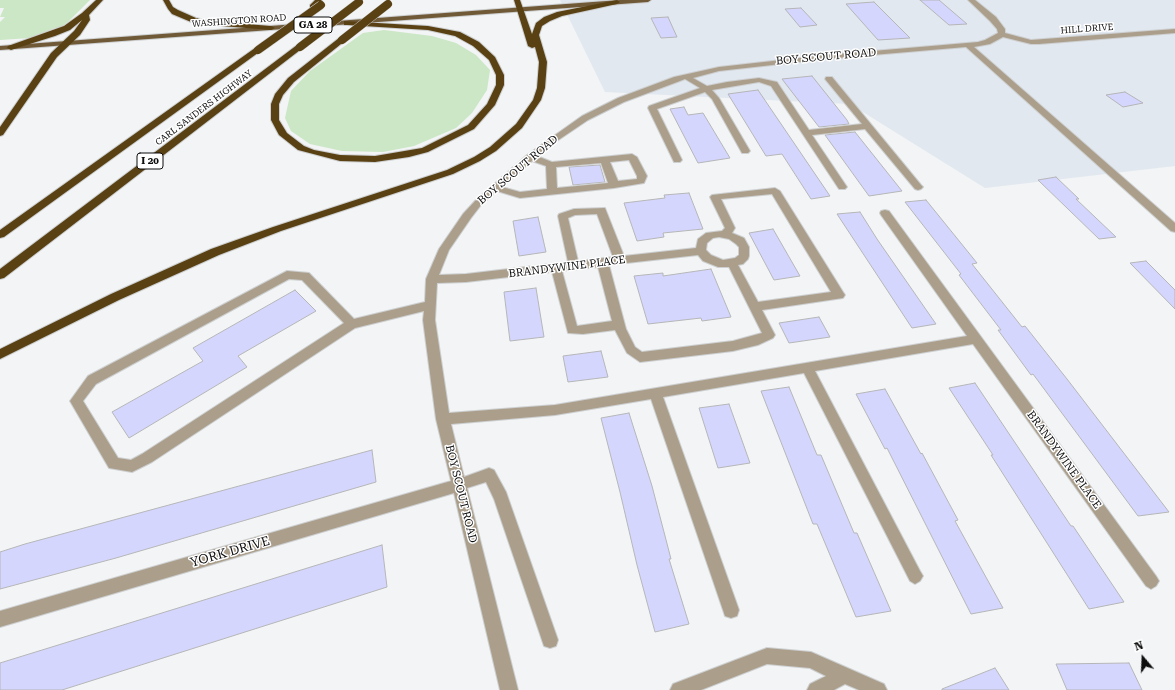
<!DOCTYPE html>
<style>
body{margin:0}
#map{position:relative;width:1175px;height:690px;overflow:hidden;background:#f2f4f5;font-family:"Roboto Serif",serif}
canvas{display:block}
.north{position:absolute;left:1123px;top:638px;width:40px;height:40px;-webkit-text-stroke:3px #fff;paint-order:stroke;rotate:341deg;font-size:11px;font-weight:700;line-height:16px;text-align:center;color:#0d0d0e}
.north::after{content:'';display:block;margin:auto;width:14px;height:18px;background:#0d0d0e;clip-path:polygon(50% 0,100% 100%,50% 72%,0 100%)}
</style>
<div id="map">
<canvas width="1175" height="690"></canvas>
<div class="north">N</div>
</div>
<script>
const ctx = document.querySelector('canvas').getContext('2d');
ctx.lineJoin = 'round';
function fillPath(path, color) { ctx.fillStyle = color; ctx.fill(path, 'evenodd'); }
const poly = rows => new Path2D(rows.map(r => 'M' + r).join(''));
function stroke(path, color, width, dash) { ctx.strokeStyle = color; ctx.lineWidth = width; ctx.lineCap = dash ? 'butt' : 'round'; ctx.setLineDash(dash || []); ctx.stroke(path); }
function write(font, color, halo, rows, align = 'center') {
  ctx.font = font + ' "Roboto Serif",serif'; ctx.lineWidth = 3; ctx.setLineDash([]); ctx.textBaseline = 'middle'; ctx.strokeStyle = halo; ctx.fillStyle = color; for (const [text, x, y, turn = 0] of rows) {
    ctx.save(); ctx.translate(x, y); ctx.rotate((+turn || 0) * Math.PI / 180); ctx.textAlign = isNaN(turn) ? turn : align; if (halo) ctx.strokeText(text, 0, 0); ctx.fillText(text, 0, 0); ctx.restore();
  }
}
const built = poly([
 [560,0,1175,0,1175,166,985,188,850,104,605,92]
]);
const green = poly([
 [0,0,90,0,68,22,59,29,55,28,30,38,0,40,0,22,5,17,0,17,4,8,0,8],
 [384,30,432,36,456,43,476,55,490,70,487,90,472,113,456,128,414,146,383,152,342,151,310,144,291,131,285,118,291,91,310,71,363,33]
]);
const building = poly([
 [920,0,939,0,967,24,949,25,920,0],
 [874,2,910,38,878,40,846,4,874,2],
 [801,8,817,25,800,27,785,9,801,8],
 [668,17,677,37,661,38,651,18,668,17],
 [812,76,847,120,849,124,819,127,782,79,812,76],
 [758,90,830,196,811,199,782,154,766,156,728,94,758,90],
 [1125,92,1143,103,1123,107,1106,95,1125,92],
 [684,107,688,115,703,113,730,158,698,163,670,109,684,107],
 [855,132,902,191,869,196,825,135,855,132],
 [600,165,605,182,573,185,569,167,600,165],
 [1056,177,1079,199,1076,199,1116,237,1099,239,1038,180,1056,177],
 [689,193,703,229,663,233,664,237,637,241,624,203,665,198,664,195,689,193],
 [926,200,977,263,972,264,1022,327,1025,326,1067,379,1169,512,1138,516,1033,374,1031,375,998,330,1001,330,959,275,961,274,905,202,926,200],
 [860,212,877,239,936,324,912,328,837,214,860,212],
 [538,217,546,252,519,256,513,221,538,217],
 [773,229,800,276,774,280,749,233,773,229],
 [1146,261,1175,290,1175,309,1130,263,1146,261],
 [711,269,731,317,702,321,701,318,648,324,634,276,663,273,663,276,711,269],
 [536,288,544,337,510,341,504,292,536,288],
 [295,290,316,311,238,356,247,367,129,438,112,412,203,361,193,348,295,290],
 [819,317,830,337,789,343,779,323,819,317],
 [601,351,608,377,568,382,563,356,601,351],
 [975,383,1071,526,1073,526,1124,602,1089,609,991,455,993,455,949,388,975,383],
 [789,387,817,455,821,455,854,533,857,533,891,611,856,617,817,524,813,524,761,391,789,387],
 [885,389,921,454,922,453,958,520,955,521,1003,608,971,614,887,448,885,449,856,394,885,389],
 [729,404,750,463,718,468,699,408,729,404],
 [629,413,652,486,671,559,669,559,689,624,655,632,637,565,620,492,601,418,629,413],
 [372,450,376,482,116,558,0,589,0,552,25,544,372,450],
 [382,545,387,587,62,690,0,690,0,663,382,545],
 [1129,663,1142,690,1067,690,1056,664,1129,663],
 [995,668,1009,690,942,690,942,689,995,668]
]);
const minor = poly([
 [968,0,975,0,996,17,1005,29,1005,33,1031,40,1175,29,1175,33,1039,44,1031,44,1003,37,990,44,974,47,1175,223,1175,232,1171,231,966,47,826,59,719,71,693,78,707,86,727,82,759,78,777,82,809,130,862,124,825,79,826,77,832,77,921,185,923,187,921,189,918,190,915,189,865,129,812,135,847,187,845,189,839,189,771,86,759,82,712,90,719,98,750,151,748,153,742,153,712,99,705,92,657,109,682,160,680,162,674,162,648,108,649,106,700,88,685,79,680,81,624,102,588,120,548,147,537,156,552,162,632,154,637,157,647,176,644,183,614,188,520,198,497,191,481,205,471,218,449,250,439,275,466,274,568,262,558,216,559,214,574,209,605,208,624,256,696,248,698,239,706,233,722,231,725,228,710,197,712,195,775,188,780,191,843,292,845,295,843,298,762,310,775,335,773,338,758,345,733,351,640,362,627,353,615,330,583,334,568,333,552,272,466,282,437,283,435,320,449,413,555,405,967,336,881,215,880,213,881,211,885,210,889,211,1156,576,1159,581,1156,586,1151,589,1146,586,973,344,815,371,920,571,923,576,920,581,915,584,910,581,804,373,663,397,739,610,737,616,731,618,725,616,723,610,651,399,555,415,451,424,464,477,489,468,494,470,506,492,558,640,556,646,550,648,544,646,494,499,486,482,467,488,518,690,500,690,454,493,0,627,0,611,451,481,436,419,423,320,424,311,355,328,152,462,132,472,109,468,70,401,88,376,287,271,309,273,354,319,425,302,426,279,439,249,463,214,475,201,527,155,582,116,618,98,674,77,719,67,826,55,978,42,985,40,998,33,997,29,990,21,968,0],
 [629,160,637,176,637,179,618,181,610,162,629,160],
 [532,161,546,166,547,189,520,192,502,187,532,161],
 [601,163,608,183,557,188,556,167,601,163],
 [772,194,831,292,758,302,738,265,743,264,748,259,749,256,749,247,744,238,732,233,735,228,721,199,772,194],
 [597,214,613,257,578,261,568,218,575,215,597,214],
 [719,237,729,239,736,244,739,247,739,255,735,258,723,260,711,255,706,250,707,243,713,238,719,237],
 [698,255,703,261,718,267,729,267,762,333,733,341,642,352,635,347,626,329,609,265,698,255],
 [598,267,612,321,577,326,562,271,598,267],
 [289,279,302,280,344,323,142,454,131,460,118,458,83,401,96,384,289,279],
 [767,648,811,652,884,684,887,690,859,690,845,684,834,690,807,690,810,684,826,676,810,668,767,664,701,690,670,690,673,684,767,648]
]);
const major = poly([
 [620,0,651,0,648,2,0,50,0,46,620,0]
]);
const highway = poly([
 [96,0,103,0,89,15,90,20,80,35,57,57,3,135,0,136,0,127,51,53,74,31,82,20,70,30,55,36,11,50,7,48,8,46,64,26,82,13,96,0],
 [163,0,169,0,173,7,178,10,196,18,209,21,271,26,275,28,271,30,209,25,191,22,172,14,168,9,163,0],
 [315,0,322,0,314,7,310,7,310,5,315,0],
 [514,0,520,0,532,34,536,23,544,17,557,12,617,0,620,2,617,4,562,16,550,21,542,26,539,35,547,62,545,88,541,100,522,128,496,151,480,161,453,174,281,231,219,255,119,300,0,359,0,349,111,294,211,249,273,227,447,170,474,157,490,147,516,124,533,100,537,88,539,62,535,47,532,48,528,46,514,0],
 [344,21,428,26,460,32,479,42,495,57,504,75,504,85,495,105,474,129,428,152,409,157,375,162,340,161,298,150,279,135,271,120,271,104,275,94,288,78,339,38,345,38,346,40,294,82,283,95,279,104,279,120,287,133,304,146,314,150,340,155,375,156,422,148,468,125,487,104,496,85,496,75,489,60,473,46,455,36,428,30,347,25,344,25,344,21],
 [297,45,300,45,304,47,4,278,0,279,0,269,297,45],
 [255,48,261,48,262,50,4,237,0,238,0,230,255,48]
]);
const highwayBridge = poly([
 [342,40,388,4],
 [300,47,359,2],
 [258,50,321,5]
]);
const farStreetnames = [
 ["WASHINGTON ROAD",239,21,-4],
 ["HILL DRIVE",1087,29,-4],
 ["CARL SANDERS HIGHWAY",204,108,-37]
];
const shields = [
 [313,25,38],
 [150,161,26]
];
const shieldNames = [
 ["GA 28",313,25],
 ["I 20",150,161]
];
const streetNames = [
 ["BOY SCOUT ROAD",826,57,-5],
 ["BOY SCOUT ROAD",518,170,-40],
 ["BRANDYWINE PLACE",567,267,-7],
 ["BRANDYWINE PLACE",1064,460,54],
 ["BOY SCOUT ROAD",461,494,76]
];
const nearStreetnames = [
 ["YORK DRIVE",230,552,-16]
];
fillPath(built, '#e2e8f0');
fillPath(green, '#cbe7c5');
fillPath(building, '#d4d6fe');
stroke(building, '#b6b6b8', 1);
stroke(minor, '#cdcfd0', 2);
stroke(major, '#cdcfd0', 2);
stroke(highway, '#cdcfd0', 2);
fillPath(minor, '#ab9f8c');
fillPath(major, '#6f5936');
fillPath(highway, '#594114');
stroke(highwayBridge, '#cdcfd0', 9, []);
stroke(highwayBridge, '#594114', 8);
write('9px', '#0d0d0e', '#fff', farStreetnames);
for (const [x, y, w] of shields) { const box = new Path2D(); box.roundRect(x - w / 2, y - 8, w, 16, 3); ctx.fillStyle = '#fff'; ctx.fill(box); stroke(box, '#0d0d0e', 1); }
write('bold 10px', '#0d0d0e', null, shieldNames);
write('11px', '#0d0d0e', '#fff', streetNames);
write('13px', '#0d0d0e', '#fff', nearStreetnames);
</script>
